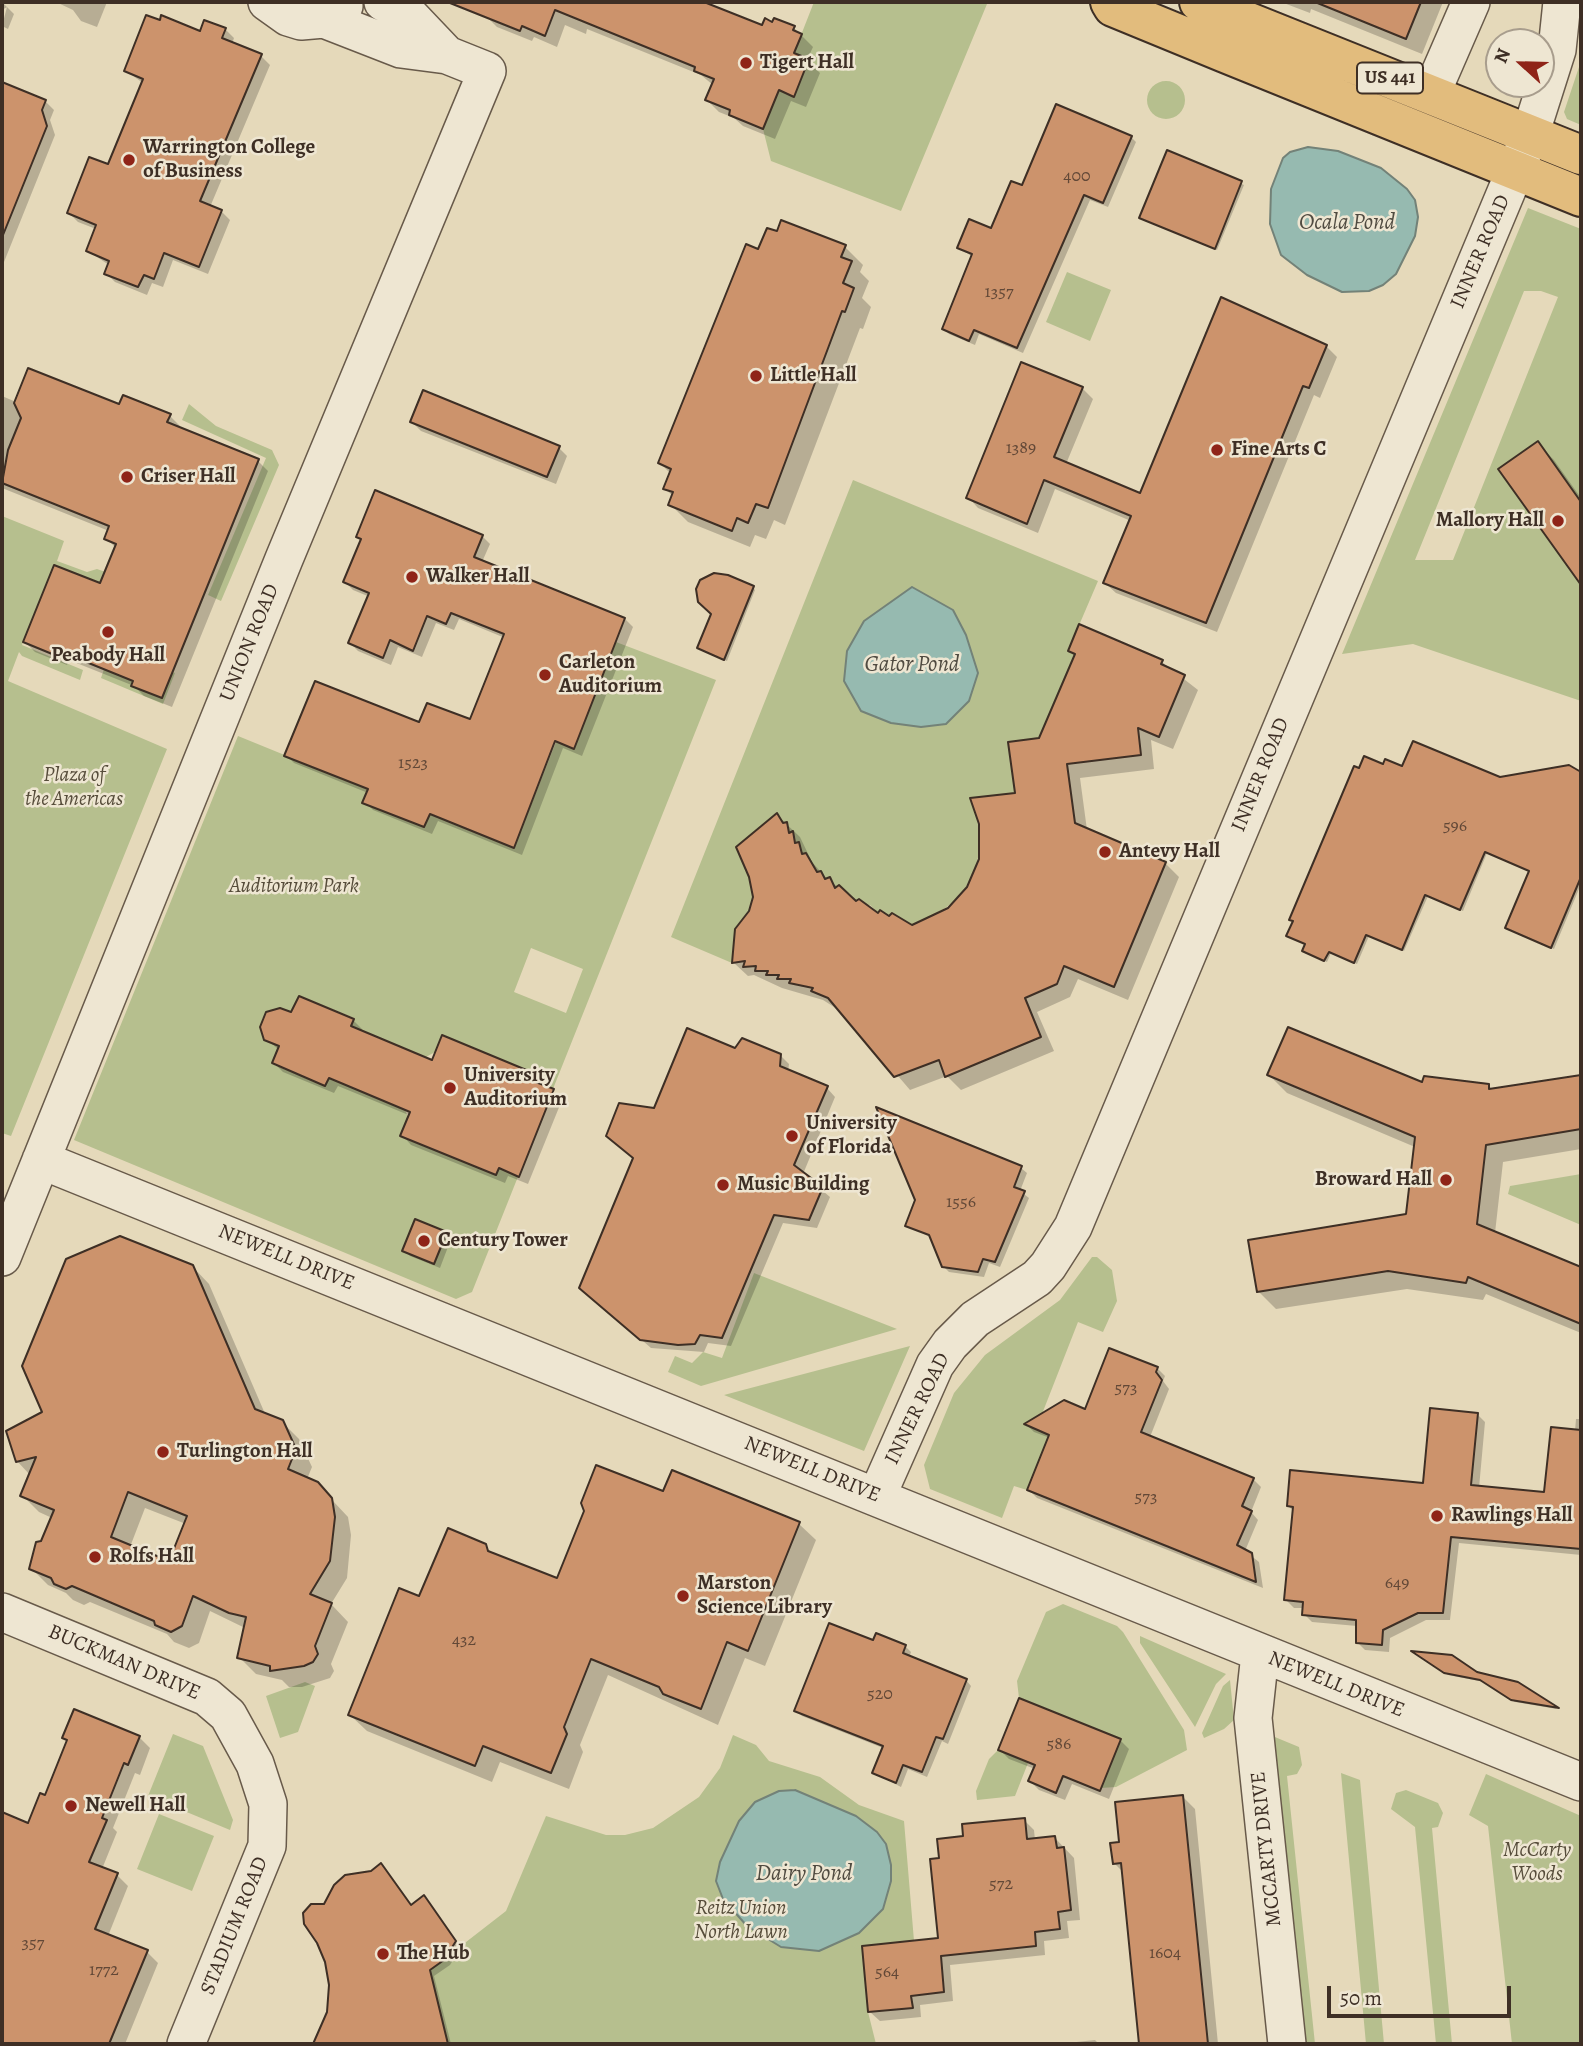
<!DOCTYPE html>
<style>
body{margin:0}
#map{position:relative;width:1583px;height:2046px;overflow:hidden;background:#e5d9ba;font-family:Alegreya,serif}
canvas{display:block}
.frame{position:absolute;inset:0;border:4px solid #3e2f25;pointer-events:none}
.north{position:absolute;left:1485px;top:28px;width:70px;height:70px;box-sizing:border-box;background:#eee6d2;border:2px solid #a89d8d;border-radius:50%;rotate:292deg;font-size:19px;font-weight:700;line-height:28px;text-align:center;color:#3e2f25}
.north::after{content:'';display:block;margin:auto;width:24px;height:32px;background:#8f2418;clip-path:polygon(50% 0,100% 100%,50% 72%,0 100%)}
.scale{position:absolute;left:1327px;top:1986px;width:184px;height:32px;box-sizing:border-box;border:4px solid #3e2f25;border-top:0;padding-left:9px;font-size:21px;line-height:24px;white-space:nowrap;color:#3e2f25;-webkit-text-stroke:5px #eee6d2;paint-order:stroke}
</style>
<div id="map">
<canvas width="1583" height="2046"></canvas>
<div class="frame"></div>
<div class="north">N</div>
<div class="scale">50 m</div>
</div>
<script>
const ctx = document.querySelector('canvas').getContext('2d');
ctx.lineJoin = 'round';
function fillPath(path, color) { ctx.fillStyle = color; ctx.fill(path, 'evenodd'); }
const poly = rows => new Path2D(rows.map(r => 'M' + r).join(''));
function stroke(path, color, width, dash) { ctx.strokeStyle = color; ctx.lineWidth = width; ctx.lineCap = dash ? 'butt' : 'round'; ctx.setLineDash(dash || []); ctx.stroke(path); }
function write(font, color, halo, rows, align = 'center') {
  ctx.font = font + ' Alegreya,serif'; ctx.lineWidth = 5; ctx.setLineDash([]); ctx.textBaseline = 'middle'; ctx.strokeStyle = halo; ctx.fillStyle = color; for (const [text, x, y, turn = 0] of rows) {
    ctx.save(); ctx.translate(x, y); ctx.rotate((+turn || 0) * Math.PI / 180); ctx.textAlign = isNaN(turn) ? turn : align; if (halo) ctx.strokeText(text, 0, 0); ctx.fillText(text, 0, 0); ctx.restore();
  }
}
const green = poly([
 [814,2,987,4,901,211,771,161,763,129,779,90,794,96,809,60,794,53],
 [1581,61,1581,125,1567,119,1564,112],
 '1147 100a19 19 0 1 1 38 0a19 19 0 1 1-38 0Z',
 [1528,208,1581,229,1581,502,1538,441,1498,469,1581,585,1581,701,1413,644,1342,654],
 [1524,291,1541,291,1558,297,1453,560,1415,560],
 [1067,272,1111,290,1090,341,1046,322],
 [189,404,216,426,272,450,279,465,221,601,208,595,266,458,182,420],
 [853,480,1098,581,1068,651,1078,656,1071,663,1044,726,1044,738,1008,743,1014,785,1034,783,1035,790,970,799,979,824,980,846,976,869,961,896,932,918,908,926,892,913,889,916,881,910,878,913,870,905,867,907,859,899,856,901,849,893,846,895,839,886,835,888,830,877,825,879,817,872,806,853,802,854,799,842,795,843,793,831,789,833,787,822,783,824,777,813,736,847,749,877,753,896,749,911,735,930,732,963,671,937],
 [889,605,921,727,891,723,862,711,864,621],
 [2,516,64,541,57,561,87,572,97,569,111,574,106,585,54,565,22,645,83,670,80,680,22,656,19,652,8,681,167,749,11,1136,2,1133],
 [616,642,716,680,472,1292,456,1299,74,1140,238,736,368,789,363,803,424,827,430,814,514,848,556,742,574,749],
 [531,948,583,969,566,1013,514,992],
 [299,996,354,1018,351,1026,426,1057,435,1052,442,1036,535,1074,533,1081,554,1090,519,1176,499,1168,496,1175,401,1137,408,1117,405,1110,329,1078,325,1086,272,1064,279,1046,264,1040,260,1027,262,1020,266,1012,280,1008,291,1012],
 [104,669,133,681,132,686,161,698,172,672,175,673,163,704,101,678],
 [1581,1174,1581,1225,1508,1194,1510,1186],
 [1092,1257,1097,1257,1112,1270,1117,1301,1103,1332,1078,1322,1042,1414,1025,1424,1049,1435,1027,1490,1014,1486,1002,1518,930,1489,924,1465,954,1393,985,1355,1060,1300],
 [754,1273,897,1329,701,1386,668,1372,675,1356,692,1363,703,1352,722,1358],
 [910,1346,864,1451,724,1395],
 [1063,1604,1117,1626,1123,1632,1184,1730,1187,1750,1116,1787,1101,1788,1120,1739,1019,1698,1017,1681,1046,1612],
 [1140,1636,1226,1674,1216,1684,1195,1727,1140,1643],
 [1230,1680,1234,1720,1224,1729,1204,1738,1202,1733,1223,1686],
 [305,1682,315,1686,298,1732,280,1738,266,1696],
 [173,1734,203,1746,233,1820,230,1830,148,1796],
 [733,1735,756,1745,769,1761,820,1777,859,1805,904,1821,914,1941,862,1946,868,2012,876,2044,448,2044,430,1970,506,1911,546,1816,606,1835,625,1835,653,1828,699,1797,720,1768],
 [1270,1735,1299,1747,1302,1765,1297,1774,1287,1776,1315,2044,1300,2044],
 [998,1750,1028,1763,1015,1796,977,1800,976,1791,989,1759],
 [1341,1773,1360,1780,1384,2044,1366,2044],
 [1486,1774,1581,1816,1581,2044,1512,2044,1488,1826,1469,1815],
 [1406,1790,1438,1803,1443,1813,1438,1827,1432,1828,1452,2044,1436,2044,1415,1827,1391,1809,1396,1793],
 [159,1814,214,1836,192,1891,137,1869]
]);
const water = poly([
 [1308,147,1338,151,1381,168,1407,189,1415,200,1418,217,1415,236,1396,274,1383,285,1369,291,1342,292,1307,275,1281,255,1270,224,1271,189,1283,158,1290,152,1308,147],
 [912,587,953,610,966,635,978,673,969,701,946,724,921,727,891,723,861,711,844,681,847,651,864,621,912,587],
 [795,1790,856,1816,877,1832,886,1844,891,1865,891,1881,883,1909,859,1933,819,1951,781,1947,747,1926,723,1899,716,1881,720,1862,739,1821,755,1802,779,1791,795,1790]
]);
const shadow = poly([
 [2,2,14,14,8,29,2,26,7,7,2,10],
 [56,2,107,2,97,27,81,21,73,10],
 [490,2,700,2,763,28,794,28,813,47,807,60,820,73,806,107,791,101,775,139,743,126,734,118,719,112,707,100,713,85,701,75,587,29,586,34,565,25,557,47,534,37,532,41,497,27,485,15],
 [1281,2,1443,2,1422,54,1311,9,1310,13],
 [225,29,234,38,232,44,261,56,270,65,210,207,221,211,230,220,208,274,173,260,163,287,152,283,147,295,115,282,106,273,109,265,88,251,96,229,78,222,69,213,109,166,143,83,126,71,201,33],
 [6,96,45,101,54,110,50,120,55,135,2,267,2,98],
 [1131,137,1136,142,1108,207,1090,200,1023,353,979,334,975,345,949,334,944,329,973,257,959,248,992,230,1022,188],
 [1168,152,1244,185,1217,250,1141,218],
 [845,247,863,265,860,272,869,281,862,298,871,307,863,329,860,328,785,525,774,520,766,539,755,535,750,547,688,522,670,504,673,496,665,489,671,474,660,463,759,252],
 [1326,346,1337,357,1320,398,1314,395,1217,632,1116,593,1105,583,1131,521,1055,489,1038,533,978,508,968,497,1082,388,1093,399,1066,464,1141,495],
 [2,396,16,402,120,407,170,416,180,426,179,429,258,461,268,471,172,707,144,696,134,686,69,660,67,665,35,652,25,642,101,585,116,548,106,538,109,531,2,488],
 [412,422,559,448,567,456,556,484,421,431],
 [1537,443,1554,460,1581,498,1581,582,1501,470],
 [482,536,490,544,482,562,625,619,633,627,582,756,563,748,522,855,438,821,432,834,373,810,365,802,368,793,294,763,286,755,420,724,471,722,505,638,459,619,454,630,436,623,422,657,398,647,391,665,358,651,350,643,370,597,353,590,345,582,362,541,359,537],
 [753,588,755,590,727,661,701,650,699,648],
 [1070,651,1162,662,1198,690,1173,749,1151,740,1154,769,1080,778,1087,830,1165,863,1179,877,1128,1000,1078,979,1070,997,1037,1012,1054,1051,961,1090,947,1076,910,1090,845,1014,823,1000,782,988,754,975,748,976,734,963,777,815,800,837,812,862,828,880,878,915,912,927,949,909,973,880,1017,794,1075,657],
 [1384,766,1499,779,1581,770,1581,884,1554,949,1507,928,1530,872,1487,853,1463,911,1428,896,1404,951,1369,936,1357,964,1331,953,1327,962,1306,953,1307,945,1291,938,1360,770],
 [292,1015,353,1020,362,1029,361,1032,433,1062,535,1075,543,1087,562,1100,528,1184,508,1176,505,1183,411,1145,403,1136,411,1116,338,1086,334,1093,283,1072,274,1063,279,1050,266,1039],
 [735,1050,780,1055,789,1064,788,1072,827,1088,835,1097,803,1174,830,1197,817,1228,783,1223,731,1346,708,1343,704,1352,651,1348,591,1296,635,1159,608,1136,655,1110],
 [1269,1075,1488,1085,1493,1090,1581,1077,1581,1149,1503,1162,1495,1233,1581,1269,1581,1333,1486,1294,1483,1300,1407,1289,1276,1309,1258,1291,1408,1216,1415,1147,1287,1093],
 [1021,1168,1027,1173,1020,1191,1029,1198,1000,1267,989,1263,984,1277,949,1272,943,1266,932,1238,907,1225],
 [446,1233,451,1239,440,1268,410,1256,404,1250],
 [192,1266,209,1284,266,1416,282,1422,299,1439,312,1467,307,1479,317,1484,348,1517,351,1535,347,1578,331,1604,348,1622,331,1664,334,1671,330,1678,302,1687,289,1687,282,1680,256,1674,239,1657,245,1628,210,1611,199,1643,189,1648,174,1642,167,1634,90,1602,84,1605,73,1600,66,1593,48,1585,31,1568,52,1518,39,1512,22,1495,30,1475,17,1461,44,1413],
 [145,1508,186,1524,170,1564,130,1547],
 [1157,1368,1165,1376,1163,1381,1169,1389,1150,1437,1253,1479,1261,1487,1251,1512,1258,1520,1245,1551,1259,1562,1263,1588,1037,1498,1029,1490,1050,1438,1034,1432,1027,1425,1086,1411],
 [1478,1415,1485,1422,1479,1488,1546,1494,1575,1431,1576,1419,1581,1419,1581,1555,1459,1543,1450,1620,1426,1620,1390,1638,1389,1652,1365,1650,1357,1642,1357,1626,1312,1622,1304,1614,1304,1608,1294,1608,1286,1600,1295,1512,1288,1506,1425,1485],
 [799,1524,816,1540,765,1666,745,1658,718,1725,608,1675,580,1745,583,1752,569,1789,500,1762,492,1782,367,1731,350,1715,420,1598,485,1546,495,1556,558,1581],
 [874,1642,905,1646,911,1652,909,1658,966,1680,971,1686,948,1744,942,1741,927,1777,908,1769,901,1787,874,1773,883,1748,802,1716,796,1710],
 [1416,1653,1517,1684,1557,1709,1515,1702,1484,1682,1448,1675],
 [139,1737,150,1748,140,1775,135,1773,113,1828,117,1832,102,1869,117,1875,128,1886,108,1936,147,1952,158,1963,125,2044,2,2044,2,1814,29,1825,46,1797,68,1742,64,1738],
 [1120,1740,1129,1749,1109,1799,1072,1784,1065,1800,1039,1790,1030,1781,1035,1769,1009,1759,1000,1750],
 [1183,1797,1195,1809,1218,2044,1141,2044,1124,1873,1114,1863,1121,1843],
 [1024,1820,1034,1830,1035,1840,1055,1838,1074,1858,1080,1920,1067,1921,1069,1938,1044,1941,1045,1955,950,1965,953,2001,920,2005,921,2017,880,2021,870,2012,940,1939,941,1860,965,1837],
 [429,1903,461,1947,450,1965,434,1976,451,2044,313,2044,326,2022,412,1906],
 [1095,2040,1099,2044,1058,2044]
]);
const building = poly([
 [704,2,762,25,765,18,772,22,774,18,795,26,793,30,802,34,794,53,809,59,794,97,779,90,763,129,729,115,730,110,705,100,714,79,694,71,695,67,555,10,545,36,522,26,520,31,450,3,704,2],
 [1315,2,1421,2,1406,39,1315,2],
 [146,15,160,20,161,15,200,31,204,20,226,28,222,38,262,54,200,201,222,210,199,267,164,253,154,279,144,275,138,287,104,274,109,261,86,251,96,225,67,213,89,157,108,164,143,79,124,71,146,15],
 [2,82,46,100,42,110,47,126,3,235,2,82],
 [1056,104,1132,136,1103,203,1084,195,1017,348,974,330,969,341,942,329,972,254,957,248,969,219,991,228,1011,181,1022,185,1056,104],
 [1167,150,1242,181,1215,249,1139,218,1167,150],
 [781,220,846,245,841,257,852,261,843,283,854,288,845,312,842,311,768,508,756,504,748,523,737,518,732,531,668,505,673,492,663,489,671,469,658,463,746,244,758,249,767,228,777,231,781,220],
 [1221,297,1327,345,1309,388,1303,386,1206,623,1103,583,1131,516,1044,480,1027,524,966,498,1021,362,1083,387,1054,457,1140,493,1221,297],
 [28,368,119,404,123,395,171,414,167,422,259,459,162,698,131,686,133,681,59,651,57,656,23,642,54,565,100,583,116,544,104,539,109,526,2,483,8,450,21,418,14,403,28,368],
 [423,390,560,446,547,477,410,422,423,390],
 [1538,441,1581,502,1581,585,1498,469,1538,441],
 [375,490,483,535,474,557,625,618,574,749,555,741,514,848,430,814,424,827,362,803,368,789,284,756,315,681,419,722,427,703,470,719,504,634,451,613,446,624,427,616,413,651,390,640,383,658,348,643,369,593,343,582,361,539,356,537,375,490],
 [714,573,728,575,754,586,724,660,697,648,711,614,698,602,696,589,700,580,714,573],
 [1079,624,1163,660,1161,664,1185,675,1159,737,1138,728,1141,755,1067,764,1075,823,1166,862,1114,987,1064,966,1057,984,1025,998,1041,1037,945,1077,939,1060,894,1077,828,998,811,991,813,988,789,983,791,979,777,979,779,975,766,975,768,971,755,971,756,966,743,967,745,961,732,963,735,929,749,911,753,897,749,877,736,847,777,813,783,823,787,822,789,833,793,831,795,843,799,842,802,854,806,853,817,872,821,871,825,879,830,877,835,888,839,885,856,901,859,899,878,913,880,910,889,916,892,913,912,925,948,908,967,887,979,859,979,824,970,798,1015,793,1008,742,1039,738,1075,654,1068,651,1079,624],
 [1413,741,1500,777,1569,765,1581,772,1581,877,1551,948,1505,928,1529,871,1485,852,1460,910,1425,895,1402,950,1366,935,1354,963,1329,952,1324,961,1302,951,1305,944,1286,936,1293,921,1289,920,1354,766,1359,768,1364,756,1383,764,1385,759,1402,766,1413,741],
 [299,996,354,1019,351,1026,432,1060,442,1035,536,1074,533,1081,554,1089,519,1177,499,1168,496,1175,400,1136,410,1112,329,1078,325,1086,272,1063,279,1046,264,1040,260,1027,266,1012,280,1008,291,1012,299,996],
 [1288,1027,1422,1082,1424,1076,1489,1084,1489,1089,1581,1075,1581,1129,1486,1145,1477,1224,1581,1267,1581,1324,1468,1277,1466,1283,1388,1271,1257,1292,1248,1240,1406,1214,1415,1137,1267,1075,1288,1027],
 [687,1028,735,1048,742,1038,781,1054,780,1066,828,1086,794,1165,823,1187,809,1220,774,1215,722,1338,700,1335,695,1344,678,1345,640,1340,579,1288,633,1158,606,1136,619,1103,654,1108,687,1028],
 [876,1107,1022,1166,1014,1187,1025,1191,995,1262,983,1259,978,1272,942,1267,929,1235,905,1226,915,1200,876,1107],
 [415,1219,447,1232,434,1264,402,1251,415,1219],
 [120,1236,193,1265,255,1409,283,1420,296,1449,288,1469,318,1482,332,1498,335,1517,330,1561,310,1594,332,1603,315,1646,318,1654,313,1662,304,1666,270,1671,270,1666,237,1658,246,1617,229,1613,193,1596,182,1626,171,1632,155,1625,154,1621,72,1586,66,1589,54,1584,51,1578,29,1569,36,1542,41,1541,54,1510,20,1496,36,1457,16,1462,6,1431,42,1412,22,1366,66,1259,120,1236],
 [128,1492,187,1516,169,1561,111,1537,128,1492],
 [1109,1348,1158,1367,1156,1372,1162,1380,1141,1432,1254,1478,1242,1506,1252,1511,1237,1545,1252,1553,1256,1582,1027,1490,1049,1435,1024,1424,1064,1400,1085,1409,1109,1348],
 [1430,1408,1478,1413,1471,1485,1544,1492,1551,1427,1581,1430,1581,1549,1451,1537,1443,1613,1418,1613,1383,1630,1382,1645,1356,1643,1356,1620,1302,1615,1303,1602,1284,1600,1293,1507,1287,1506,1290,1470,1423,1483,1430,1408],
 [596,1465,663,1491,672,1470,800,1522,748,1651,727,1642,701,1709,663,1694,659,1687,591,1659,564,1727,567,1734,551,1773,483,1746,475,1766,348,1715,399,1588,419,1596,448,1528,486,1544,488,1551,557,1578,584,1511,581,1503,596,1465],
 [829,1623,873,1640,876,1633,906,1645,903,1653,967,1679,943,1739,936,1737,922,1772,903,1765,896,1783,872,1773,883,1746,794,1711,829,1623],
 [1411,1651,1452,1655,1477,1672,1518,1682,1559,1708,1511,1700,1480,1680,1444,1673,1411,1651],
 [1019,1698,1121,1739,1100,1791,1063,1776,1056,1793,1028,1781,1035,1765,998,1750,1019,1698],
 [74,1709,140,1736,128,1765,124,1763,102,1818,107,1820,89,1862,118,1873,95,1929,148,1950,109,2044,2,2044,2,1812,28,1823,40,1793,45,1795,67,1740,62,1738,74,1709],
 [1183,1795,1208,2044,1139,2044,1121,1863,1113,1864,1110,1843,1119,1842,1115,1802,1183,1795],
 [1025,1818,1027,1839,1055,1836,1057,1848,1064,1847,1071,1910,1058,1912,1060,1929,1035,1932,1036,1946,941,1956,944,1992,911,1996,913,2008,868,2012,862,1946,938,1938,930,1859,939,1858,937,1839,963,1836,962,1824,1025,1818],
 [381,1863,411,1905,424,1895,456,1941,444,1960,430,1970,448,2044,313,2044,327,2012,329,1985,325,1962,317,1943,304,1924,303,1913,311,1904,324,1904,334,1885,345,1875,371,1871,381,1863]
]);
const minor = poly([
 [267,2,288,17,301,21,324,19,344,6],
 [383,2,408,14,447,55],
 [1431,94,1471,2],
 [41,1160,1581,1782],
 [2,1257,284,559,487,71,447,55,401,49,324,19],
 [877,1496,935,1365,950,1344,975,1319,1037,1278,1048,1266,1073,1227,1530,135,1557,50,1562,2],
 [2,1612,207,1697,228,1715,255,1764,268,1804,267,1846,186,2044],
 [1260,1654,1253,1718,1287,2044]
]);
const major = poly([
 [1110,2,1113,7,1225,53,1581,197],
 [1199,2,1581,155]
]);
const markers = [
 [746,63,7,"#8f2418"],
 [129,160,7,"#8f2418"],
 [756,376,7,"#8f2418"],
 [1217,450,7,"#8f2418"],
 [127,477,7,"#8f2418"],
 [1558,521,7,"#8f2418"],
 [412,577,7,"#8f2418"],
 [108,632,7,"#8f2418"],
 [545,675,7,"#8f2418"],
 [1105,852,7,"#8f2418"],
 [450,1088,7,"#8f2418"],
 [792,1136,7,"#8f2418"],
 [1446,1180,7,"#8f2418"],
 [723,1185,7,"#8f2418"],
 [424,1241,7,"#8f2418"],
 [163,1452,7,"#8f2418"],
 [1437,1516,7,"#8f2418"],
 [95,1557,7,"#8f2418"],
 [683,1596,7,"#8f2418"],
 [71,1806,7,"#8f2418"],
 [383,1954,7,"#8f2418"]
];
const numberNames = [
 ["400",1077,177],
 ["1357",999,293],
 ["1389",1021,449],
 ["1523",413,764],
 ["596",1455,827],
 ["1556",961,1203],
 ["573",1126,1389],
 ["573",1146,1498],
 ["649",1397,1584],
 ["432",464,1641],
 ["520",880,1695],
 ["586",1059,1745],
 ["572",1001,1885],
 ["357",33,1944],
 ["1604",1165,1954],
 ["1772",104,1971],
 ["564",887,1973]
];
const shields = [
 [1390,78,66]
];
const shieldNames = [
 ["US 441",1390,78]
];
const poiNames = [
 ["Tigert Hall",760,63],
 ["Warrington College",143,148],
 ["of Business",143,172],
 ["Little Hall",770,376],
 ["Fine Arts C",1231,450],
 ["Criser Hall",141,477],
 ["Mallory Hall",1544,521,"right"],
 ["Walker Hall",426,577],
 ["Peabody Hall",108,656,"center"],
 ["Carleton",559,663],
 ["Auditorium",559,687],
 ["Antevy Hall",1119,852],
 ["University",464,1076],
 ["Auditorium",464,1100],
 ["University",806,1124],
 ["of Florida",806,1148],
 ["Broward Hall",1432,1180,"right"],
 ["Music Building",737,1185],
 ["Century Tower",438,1241],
 ["Turlington Hall",177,1452],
 ["Rawlings Hall",1451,1516],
 ["Rolfs Hall",109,1557],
 ["Marston",697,1584],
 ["Science Library",697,1608],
 ["Newell Hall",85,1806],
 ["The Hub",397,1954]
];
const streetNames = [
 ["INNER ROAD",1481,252,-67],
 ["UNION ROAD",250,643,-68],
 ["INNER ROAD",1261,775,-68],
 ["NEWELL DRIVE",286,1258,22],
 ["INNER ROAD",918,1409,-64],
 ["NEWELL DRIVE",812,1470,22],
 ["BUCKMAN DRIVE",124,1663,23],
 ["NEWELL DRIVE",1336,1685,22],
 ["MCCARTY DRIVE",1267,1849,-96],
 ["STADIUM ROAD",235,1926,-68]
];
const parkNames = [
 ["Plaza of",74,776],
 ["the Americas",74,800],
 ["Auditorium Park",294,887],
 ["McCarty",1537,1851],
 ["Woods",1537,1875],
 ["Reitz Union",741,1909],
 ["North Lawn",741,1933]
];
const waterNames = [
 ["Ocala Pond",1347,223],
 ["Gator Pond",912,665],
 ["Dairy Pond",804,1874]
];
fillPath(green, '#b6bf8e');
fillPath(water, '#96bab0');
stroke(water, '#738278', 2);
fillPath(shadow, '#0003');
fillPath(building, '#cc936c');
stroke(building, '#3e2f25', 2);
stroke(minor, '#685a4a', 40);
stroke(major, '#3e2f25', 42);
stroke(minor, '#eee6d2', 37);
stroke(major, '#e2bc7d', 38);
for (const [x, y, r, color] of markers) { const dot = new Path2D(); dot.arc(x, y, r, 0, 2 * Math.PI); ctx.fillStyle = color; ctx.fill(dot); stroke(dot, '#eee6d2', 2.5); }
write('18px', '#624837', null, numberNames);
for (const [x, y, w] of shields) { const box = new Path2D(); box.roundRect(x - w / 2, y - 15.5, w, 31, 5); ctx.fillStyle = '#eee6d2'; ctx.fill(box); stroke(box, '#3e2f25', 2); }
write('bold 19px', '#3e2f25', null, shieldNames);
write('bold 21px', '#3e2f25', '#eee6d2', poiNames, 'left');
write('21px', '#3e2f25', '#eee6d2', streetNames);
write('italic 21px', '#564c3a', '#eee6d2', parkNames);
write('italic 23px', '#504b41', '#eee6d2', waterNames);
</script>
